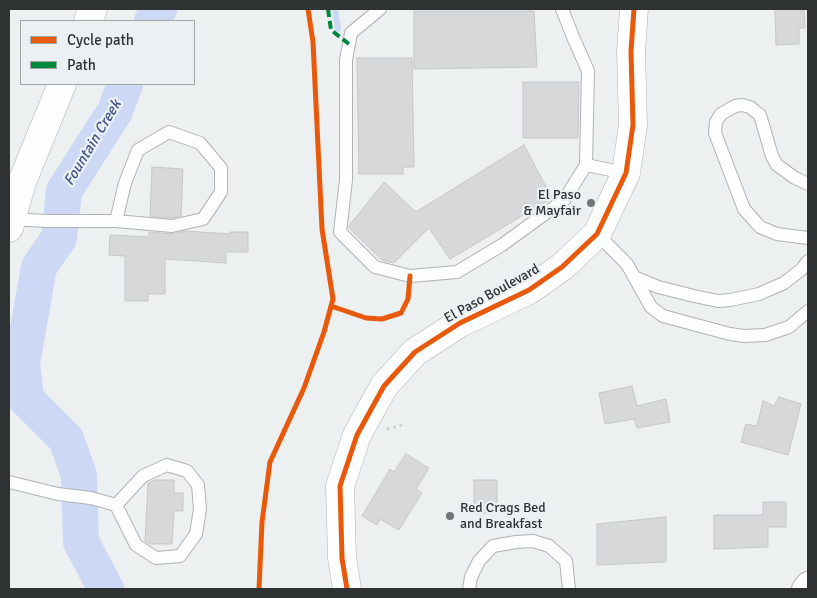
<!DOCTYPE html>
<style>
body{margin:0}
#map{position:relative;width:817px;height:598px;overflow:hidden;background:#ecf0f1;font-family:Signika,sans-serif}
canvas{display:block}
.frame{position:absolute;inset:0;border:10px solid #2f3232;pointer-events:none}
.legend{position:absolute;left:20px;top:20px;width:175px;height:65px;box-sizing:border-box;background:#ebf1f2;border:1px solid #a0a5a5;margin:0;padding:6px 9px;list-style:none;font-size:15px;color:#2f3232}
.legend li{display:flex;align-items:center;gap:10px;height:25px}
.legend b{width:25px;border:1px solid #a0a5a5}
</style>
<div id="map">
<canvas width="817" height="598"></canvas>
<div class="frame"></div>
<ul class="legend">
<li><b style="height:6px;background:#e8590c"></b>Cycle path</li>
<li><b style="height:6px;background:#00873e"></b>Path</li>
</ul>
</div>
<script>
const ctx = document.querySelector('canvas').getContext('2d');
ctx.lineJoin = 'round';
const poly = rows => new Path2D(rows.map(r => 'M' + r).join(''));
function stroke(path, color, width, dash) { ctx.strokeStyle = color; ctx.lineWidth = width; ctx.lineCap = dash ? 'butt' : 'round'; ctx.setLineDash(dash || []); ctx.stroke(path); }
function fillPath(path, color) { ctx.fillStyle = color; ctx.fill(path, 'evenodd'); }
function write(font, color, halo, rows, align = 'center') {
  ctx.font = font + ' Signika,sans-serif'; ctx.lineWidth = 4.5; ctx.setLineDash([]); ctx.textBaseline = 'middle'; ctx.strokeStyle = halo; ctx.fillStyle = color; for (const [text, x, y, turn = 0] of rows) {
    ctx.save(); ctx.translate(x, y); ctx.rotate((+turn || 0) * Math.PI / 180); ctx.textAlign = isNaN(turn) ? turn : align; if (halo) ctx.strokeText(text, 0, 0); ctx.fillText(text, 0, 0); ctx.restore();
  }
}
const stream = poly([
 [335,9,338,29]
]);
const river = poly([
 [152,21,159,9],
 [106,589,81,542,79,475,66,439,26,399,22,363,39,267,59,238,64,191,115,111,125,84]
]);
const building = poly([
 [775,9,804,9,805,28,799,28,799,44,776,45,775,9],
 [414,11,534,11,537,67,414,69,414,11],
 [357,58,412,58,414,167,403,167,403,174,359,174,357,58],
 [523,82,579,82,578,138,523,138,523,82],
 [524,145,552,198,450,259,429,228,394,263,382,260,349,228,349,226,384,182,416,212,524,145],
 [152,167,183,169,181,216,171,218,150,216,152,167],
 [186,231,230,234,230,232,248,232,248,252,226,252,226,263,165,259,165,294,148,294,148,301,125,301,125,256,109,255,110,235,149,237,149,232,172,234,186,231],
 [632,386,637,406,666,399,670,422,637,428,634,419,605,424,599,393,632,386],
 [779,397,801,404,788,455,741,442,746,424,757,426,763,401,774,406,779,397],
 [406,454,429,468,416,489,422,493,399,530,380,519,377,525,362,516,390,469,394,472,406,454],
 [155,480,174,480,174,493,183,493,183,511,174,511,172,544,150,544,145,541,148,483,155,480],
 [474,480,497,480,497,513,474,513,474,480],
 [763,502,786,502,786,527,768,527,768,547,714,549,714,515,763,515,763,502],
 [666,517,666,562,597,565,597,524,666,517]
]);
const path = poly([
 [387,429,403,425]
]);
const service = poly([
 [380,9,351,33,349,44,346,60,346,180,340,232,375,267,410,276,457,272,502,245,564,200,586,165,588,71,573,37,562,9],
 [586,165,626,173],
 [808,184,795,178,777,165,772,156,760,115,756,112,750,107,742,105,735,106,721,114,716,122,715,133,744,209,760,227,777,234,808,238],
 [11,219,47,221,116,221,172,226,203,219,221,192,221,168,200,143,169,132,138,150,125,183,116,221],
 [597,234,627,264,651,307,663,316,730,334,744,336,765,335,789,327,808,311],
 [634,277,658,287,694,296,718,301,730,300,759,294,784,283,802,269,808,261],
 [9,482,58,494,91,498,116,505,136,545,156,558,180,556,196,534,200,509,198,485,187,471,167,465,143,476,116,505],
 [469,589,471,577,479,561,493,546,516,542,533,541,549,546,566,561,569,589]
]);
const minor = poly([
 [804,589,808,584]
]);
const tertiary = poly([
 [347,589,342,558,340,486,357,435,384,386,415,352,460,323,529,290,562,267,597,234,626,173,633,125,631,51,634,9]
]);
const secondary = poly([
 [88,21,93,9],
 [9,228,22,182,62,84]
]);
const quiet = poly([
 [328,9,331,30,349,44]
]);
const cycleway = poly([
 [331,306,366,318,382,319,401,313,408,299,410,276],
 [259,589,262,522,270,462,304,388,324,332,333,299,322,229,313,42,308,9],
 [347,589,342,558,340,486,357,435,384,386,415,352,460,323,529,290,562,267,597,234,626,173,633,125,631,51,634,9]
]);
const markers = [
 [591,203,5,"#717475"],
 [450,516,5,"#717475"]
];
const poiNames = [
 ["El Paso",581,195],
 ["& Mayfair",581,211],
 ["Red Crags Bed",460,508,"left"],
 ["and Breakfast",460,524,"left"]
];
const streetNames = [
 ["El Paso Boulevard",492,294,-29]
];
const waterNames = [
 ["Fountain Creek",93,143,-59]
];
stroke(stream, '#ccd8f4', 6);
stroke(river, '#ccd8f4', 36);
fillPath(building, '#d6d8d9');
stroke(building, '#c4c7c8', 1);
stroke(service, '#b0b2b3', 14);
stroke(minor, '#b0b2b3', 26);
stroke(tertiary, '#b0b2b3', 29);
stroke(secondary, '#b0b2b3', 29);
stroke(path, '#cecfcf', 3, [2.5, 4]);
stroke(service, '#fcfdfd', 12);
stroke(minor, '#fcfdfd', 24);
stroke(tertiary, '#fcfdfd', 28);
stroke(secondary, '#fcfdfd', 28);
stroke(quiet, '#00873e', 4, [8, 4]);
stroke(cycleway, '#e8590c', 5);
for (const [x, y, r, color] of markers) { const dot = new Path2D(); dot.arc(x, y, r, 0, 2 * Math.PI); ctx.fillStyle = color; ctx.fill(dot); stroke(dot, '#ebf1f2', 2); }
write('14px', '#2f3232', '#ebf1f2', poiNames, 'right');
write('14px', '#2f3232', '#ebf1f2', streetNames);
write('italic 15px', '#405286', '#ebf1f2', waterNames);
</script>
